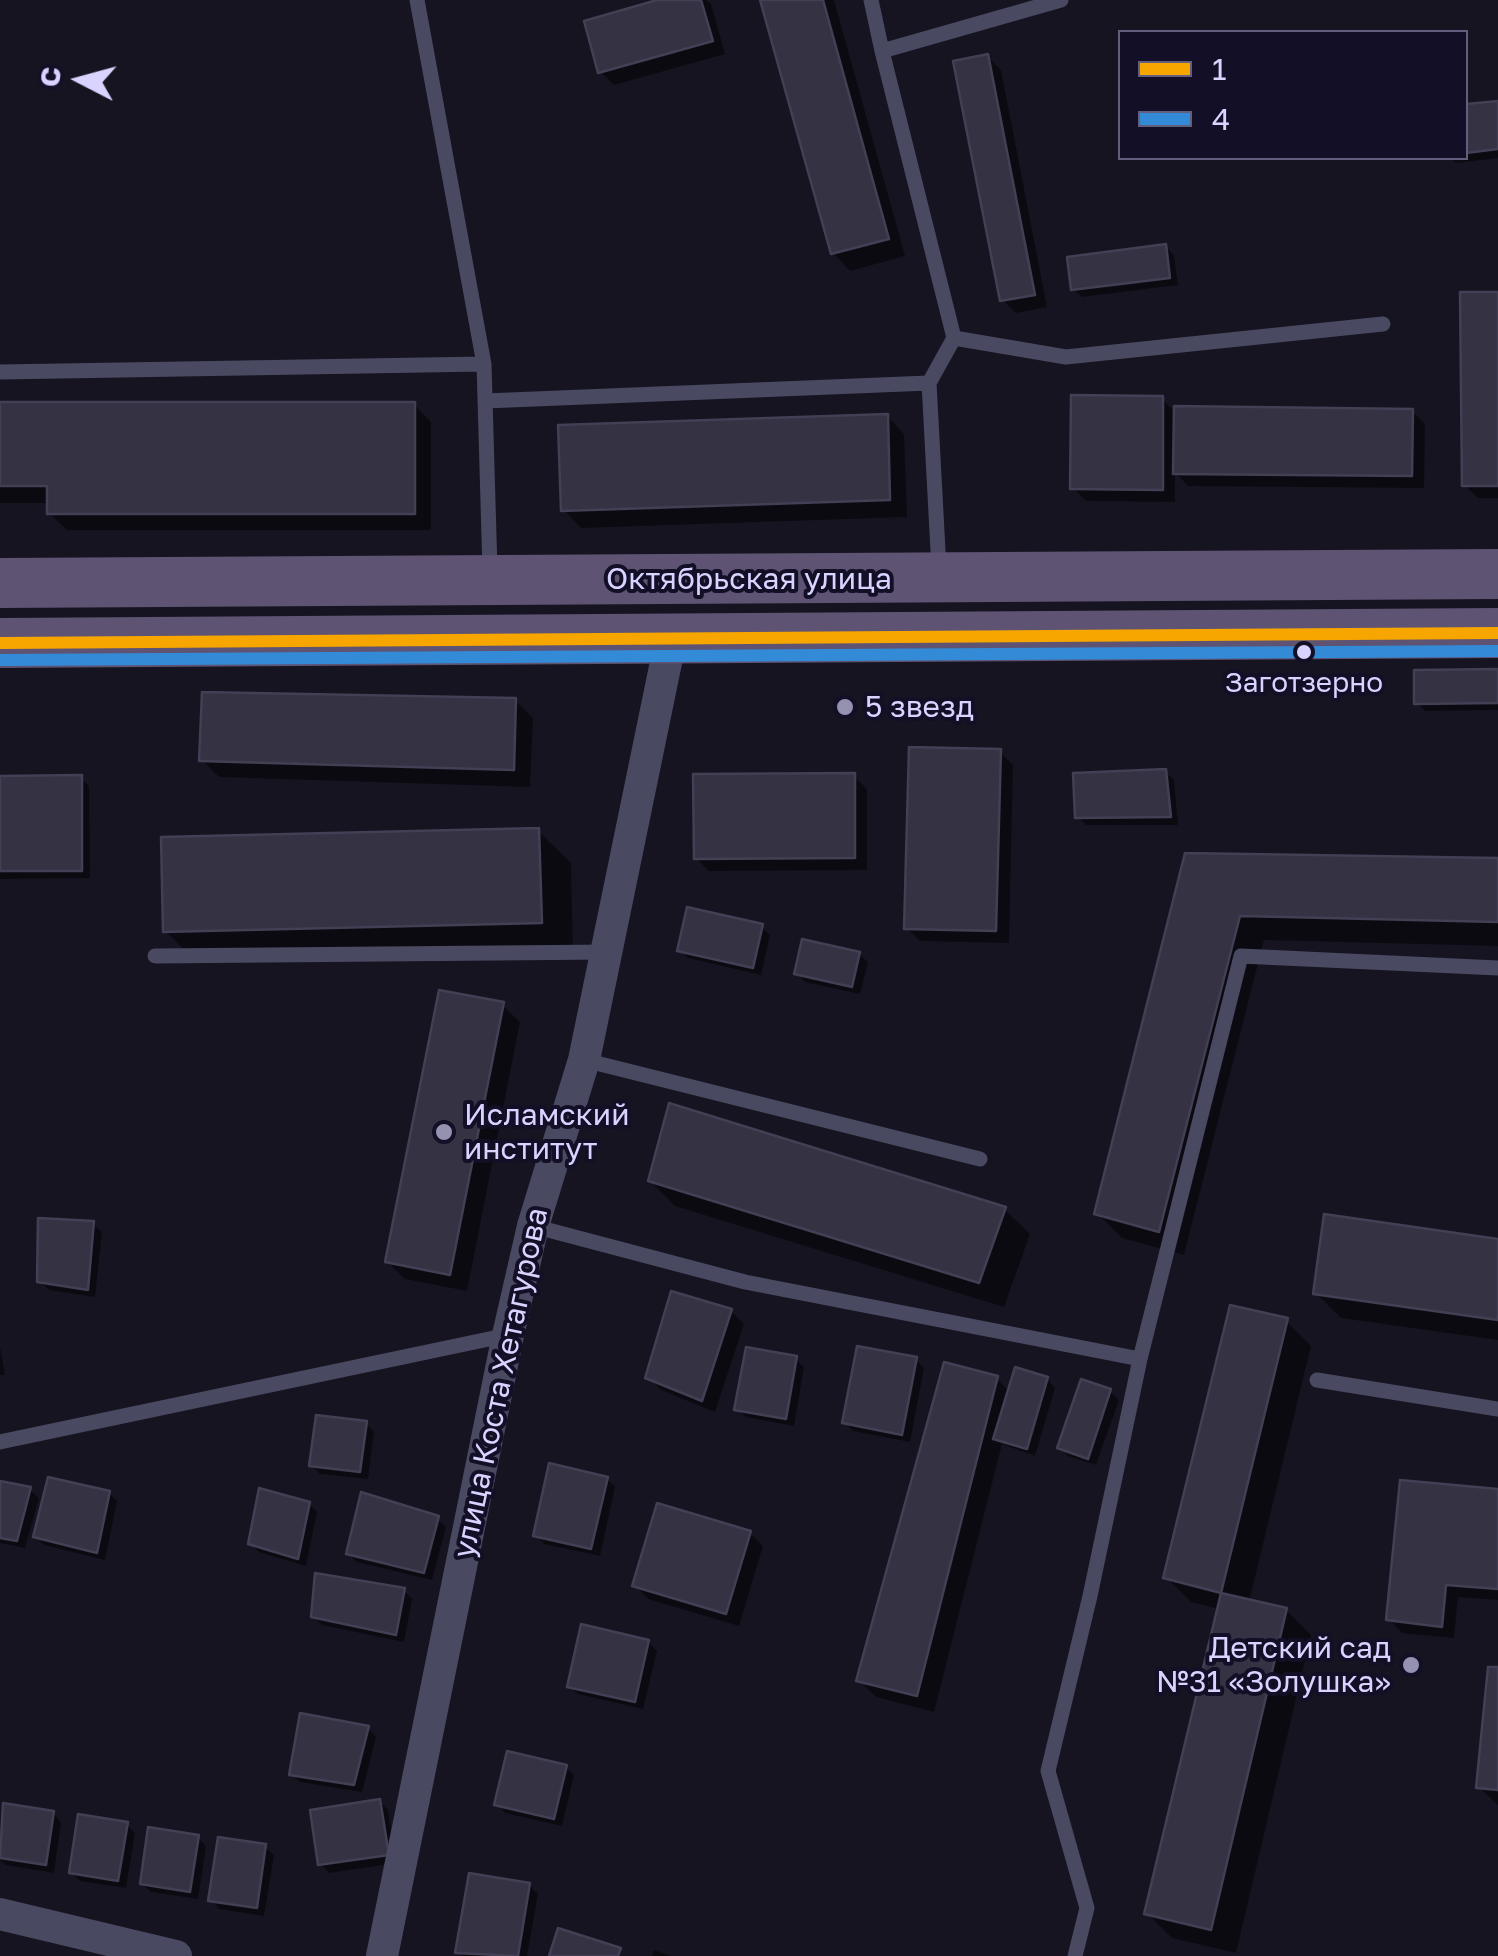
<!DOCTYPE html>
<meta charset="utf-8">
<style>
body{margin:0}
#map{position:relative;width:1498px;height:1956px;overflow:hidden;background:#161421;font-family:"Golos Text",sans-serif}
canvas{display:block}
.legend{position:absolute;left:1118px;top:30px;width:350px;height:130px;box-sizing:border-box;background:#130f26;border:2px solid #625e7d;margin:0;padding:12px 18px;list-style:none;font-size:30px;color:#d9d4ff}
.legend li{display:flex;align-items:center;gap:20px;height:50px}
.legend b{width:50px;border:2px solid #625e7d}
.north{position:absolute;left:30px;top:30px;width:100px;height:100px;-webkit-text-stroke:8px #130f26;paint-order:stroke;rotate:276deg;font-size:28px;font-weight:700;line-height:40px;text-align:center;color:#d9d4ff}
.north::after{content:'';display:block;margin:auto;width:35px;height:45px;background:#d9d4ff;clip-path:polygon(50% 0,100% 100%,50% 72%,0 100%)}
</style>
<div id="map">
<canvas width="1498" height="1956"></canvas>
<ul class="legend">
<li><b style="height:12px;background:#f7a600"></b>1</li>
<li><b style="height:12px;background:#338bd7"></b>4</li>
</ul>
<div class="north">С</div>
</div>
<script>
const ctx = document.querySelector('canvas').getContext('2d');
ctx.lineJoin = 'round';
function fillPath(path, color) { ctx.fillStyle = color; ctx.fill(path, 'evenodd'); }
const poly = rows => new Path2D(rows.map(r => 'M' + r).join(''));
function stroke(path, color, width, dash) { ctx.strokeStyle = color; ctx.lineWidth = width; ctx.lineCap = dash ? 'butt' : 'round'; ctx.setLineDash(dash || []); ctx.stroke(path); }
function write(font, color, halo, rows, align = 'center') {
  ctx.font = font + ' "Golos Text",sans-serif'; ctx.lineWidth = 8; ctx.setLineDash([]); ctx.textBaseline = 'middle'; ctx.strokeStyle = halo; ctx.fillStyle = color; for (const [text, x, y, turn = 0] of rows) {
    ctx.save(); ctx.translate(x, y); ctx.rotate((+turn || 0) * Math.PI / 180); ctx.textAlign = isNaN(turn) ? turn : align; if (halo) ctx.strokeText(text, 0, 0); ctx.fillText(text, 0, 0); ctx.restore();
  }
}
const shadow = poly([
 [666,0,706,0,711,4,725,54,614,85,601,72],
 [763,0,834,0,905,256,850,271,833,253],
 [988,57,1001,70,1047,307,1016,313,1003,300],
 [1498,103,1498,158,1456,163,1451,158,1466,158,1466,107],
 [1165,246,1174,255,1178,285,1082,297,1073,289],
 [1498,294,1498,498,1478,498,1464,485],
 [1162,399,1176,413,1412,411,1425,424,1424,488,1188,486,1175,472,1175,502,1086,501,1073,488],
 [0,405,414,405,431,422,431,530,67,530,49,513,49,503,0,503],
 [887,416,904,434,907,517,581,528,564,510],
 [1498,672,1498,710,1425,711,1417,703],
 [515,700,533,718,530,787,219,777,202,760],
 [1000,752,1013,765,1009,943,920,941,907,928],
 [1165,772,1174,780,1178,825,1086,825,1078,817],
 [854,776,867,789,867,870,709,871,696,858],
 [0,778,81,778,89,786,90,878,0,879],
 [538,831,571,863,573,955,198,963,165,931],
 [1187,855,1498,860,1498,946,1264,940,1184,1255,1122,1238,1097,1213],
 [761,927,770,935,761,975,688,958,680,950],
 [859,954,868,962,860,994,805,982,797,973],
 [502,1005,520,1022,467,1291,405,1279,387,1261],
 [650,1181,1005,1210,1030,1234,1004,1307,675,1206],
 [93,1224,102,1232,95,1297,49,1290,40,1281],
 [1498,1242,1498,1340,1341,1318,1316,1293],
 [731,1311,744,1324,715,1412,661,1390,648,1377],
 [1286,1321,1311,1346,1249,1602,1286,1610,1311,1635,1236,1953,1172,1938,1147,1913,1219,1609,1191,1602,1166,1577],
 [0,1347,5,1375,0,1375],
 [795,1359,804,1367,794,1426,746,1417,737,1409],
 [916,1360,924,1368,910,1442,853,1431,845,1422],
 [996,1378,1010,1392,1047,1379,1055,1388,1035,1456,1002,1444,934,1712,876,1697,859,1680],
 [1110,1391,1119,1400,1096,1465,1068,1456,1060,1447],
 [366,1424,374,1432,368,1479,320,1474,312,1465],
 [607,1479,615,1487,600,1556,544,1544,536,1535],
 [0,1483,30,1490,39,1498,25,1548,0,1543],
 [1498,1492,1498,1600,1458,1597,1454,1638,1402,1633,1389,1619],
 [109,1493,117,1501,105,1560,44,1545,36,1537],
 [309,1504,317,1512,306,1566,259,1552,251,1544],
 [437,1519,446,1527,432,1580,357,1562,348,1553],
 [750,1533,763,1546,739,1626,648,1599,635,1585],
 [404,1591,412,1599,404,1642,322,1625,313,1616],
 [648,1642,657,1651,643,1709,578,1694,569,1686],
 [1498,1670,1498,1805,1479,1787],
 [368,1728,376,1737,362,1792,300,1782,291,1774],
 [566,1767,574,1775,562,1826,505,1813,497,1804],
 [379,1801,388,1810,396,1863,329,1873,321,1864],
 [5,1806,53,1813,61,1822,54,1873,6,1865,0,1860],
 [126,1824,135,1833,126,1888,80,1881,71,1873],
 [198,1838,206,1846,198,1899,151,1892,142,1884],
 [265,1847,274,1855,264,1916,219,1909,211,1900],
 [529,1885,538,1894,527,1956,462,1956,458,1952],
 [654,1950,671,1956,652,1956]
]);
const building = poly([
 [657,0,701,0,713,41,598,73,584,21,657,0],
 [760,0,823,0,889,239,831,254,760,0],
 [988,54,1035,295,1000,301,953,61,988,54],
 [1498,101,1498,149,1466,153,1466,104,1498,101],
 [1166,244,1170,278,1071,290,1067,257,1166,244],
 [1460,292,1498,292,1498,486,1462,486,1460,292],
 [1071,395,1163,396,1163,490,1070,489,1071,395],
 [0,402,415,402,415,514,47,514,47,486,0,486,0,402],
 [1174,406,1413,409,1412,476,1173,474,1174,406],
 [888,414,890,500,561,511,558,425,888,414],
 [1498,669,1498,703,1414,704,1414,670,1498,669],
 [202,692,516,698,514,770,199,761,202,692],
 [909,747,1001,749,996,931,904,929,909,747],
 [1166,769,1171,817,1075,818,1073,773,1166,769],
 [855,773,855,858,694,859,693,774,855,773],
 [82,775,82,871,0,871,0,776,82,775],
 [539,828,542,923,163,932,161,837,539,828],
 [1185,853,1498,858,1498,922,1240,916,1159,1232,1094,1214,1185,853],
 [687,907,763,924,753,968,677,951,687,907],
 [802,939,860,952,852,987,794,974,802,939],
 [439,990,504,1002,450,1275,385,1262,439,990],
 [669,1103,1006,1207,979,1283,648,1181,669,1103],
 [1324,1214,1498,1239,1498,1320,1313,1294,1324,1214],
 [38,1218,94,1221,88,1290,37,1282,38,1218],
 [671,1291,732,1309,702,1401,645,1378,671,1291],
 [1230,1305,1288,1318,1221,1593,1163,1578,1230,1305],
 [857,1346,917,1357,902,1435,842,1423,857,1346],
 [746,1347,797,1356,786,1419,734,1410,746,1347],
 [944,1362,998,1376,917,1696,856,1681,944,1362],
 [1015,1367,1048,1377,1027,1449,993,1439,1015,1367],
 [1081,1379,1111,1389,1088,1459,1057,1448,1081,1379],
 [316,1415,367,1421,360,1472,309,1466,316,1415],
 [549,1463,608,1477,591,1549,533,1536,549,1463],
 [48,1477,110,1491,97,1553,33,1537,48,1477],
 [1400,1480,1498,1489,1498,1589,1446,1585,1442,1627,1386,1620,1400,1480],
 [0,1481,31,1487,17,1541,0,1538,0,1481],
 [259,1488,310,1502,298,1559,248,1544,259,1488],
 [361,1492,439,1516,424,1573,346,1554,361,1492],
 [657,1503,751,1531,726,1614,632,1586,657,1503],
 [315,1573,405,1588,396,1635,311,1617,315,1573],
 [1221,1593,1287,1608,1211,1930,1144,1914,1221,1593],
 [581,1624,649,1640,635,1702,567,1687,581,1624],
 [1488,1667,1498,1667,1498,1790,1476,1788,1488,1667],
 [300,1713,369,1726,354,1785,289,1775,300,1713],
 [507,1751,567,1765,554,1819,494,1805,507,1751],
 [380,1799,389,1855,318,1865,310,1810,380,1799],
 [3,1803,54,1811,46,1865,0,1858,3,1803],
 [78,1814,128,1822,118,1881,69,1873,78,1814],
 [148,1827,199,1835,190,1892,140,1884,148,1827],
 [218,1837,266,1844,257,1908,208,1901,218,1837],
 [469,1873,530,1883,518,1956,455,1953,469,1873],
 [558,1928,621,1948,618,1956,549,1956,558,1928]
]);
const lane = poly([
 [417,0,484,364],
 [871,0,882,51],
 [954,338,1066,357,1383,324],
 [0,372,484,364,490,571],
 [929,383,939,569],
 [485,401,929,383,954,338,882,51,1061,0],
 [155,956,609,952],
 [584,1060,980,1159],
 [533,1226,745,1282,1140,1359],
 [1317,1380,1498,1409],
 [0,1442,508,1335],
 [1075,1956,1087,1908,1048,1771,1090,1596,1140,1359,1241,956,1498,968]
]);
const street = poly([
 [0,1914,176,1956],
 [382,1956,508,1335,533,1226,584,1060,671,638]
]);
const primary = poly([
 [0,583,1498,574],
 [0,643,1498,633]
]);
const bus1 = poly([
 [0,643,1498,633]
]);
const bus2 = poly([
 [0,660,1498,651]
]);
const markers = [
 [1304,652,9,"#d9d4ff"],
 [845,707,10,"#9591b1"],
 [444,1132,10,"#9591b1"],
 [1411,1665,10,"#9591b1"]
];
const busNames = [
 ["Заготзерно",1304,683]
];
const streetNames = [
 ["Октябрьская улица",749,579],
 ["улица Коста Хетагурова",501,1383,-78]
];
const poiNames = [
 ["5 звезд",865,707],
 ["Исламский",464,1115],
 ["институт",464,1149],
 ["Детский сад",1391,1648,"right"],
 ["№31 «Золушка»",1391,1682,"right"]
];
fillPath(shadow, '#0007');
fillPath(building, '#343243');
stroke(building, '#433f54', 2.5);
stroke(lane, '#4a4962', 15);
stroke(street, '#4a4962', 32);
stroke(primary, '#5e5373', 50);
stroke(bus1, '#f7a600', 12);
stroke(bus2, '#338bd7', 12);
for (const [x, y, r, color] of markers) { const dot = new Path2D(); dot.arc(x, y, r, 0, 2 * Math.PI); ctx.fillStyle = color; ctx.fill(dot); stroke(dot, '#130f26', 4); }
write('28px', '#d9d4ff', '#130f26', busNames);
write('30px', '#d9d4ff', '#130f26', streetNames);
write('30px', '#d9d4ff', '#130f26', poiNames, 'left');
</script>
